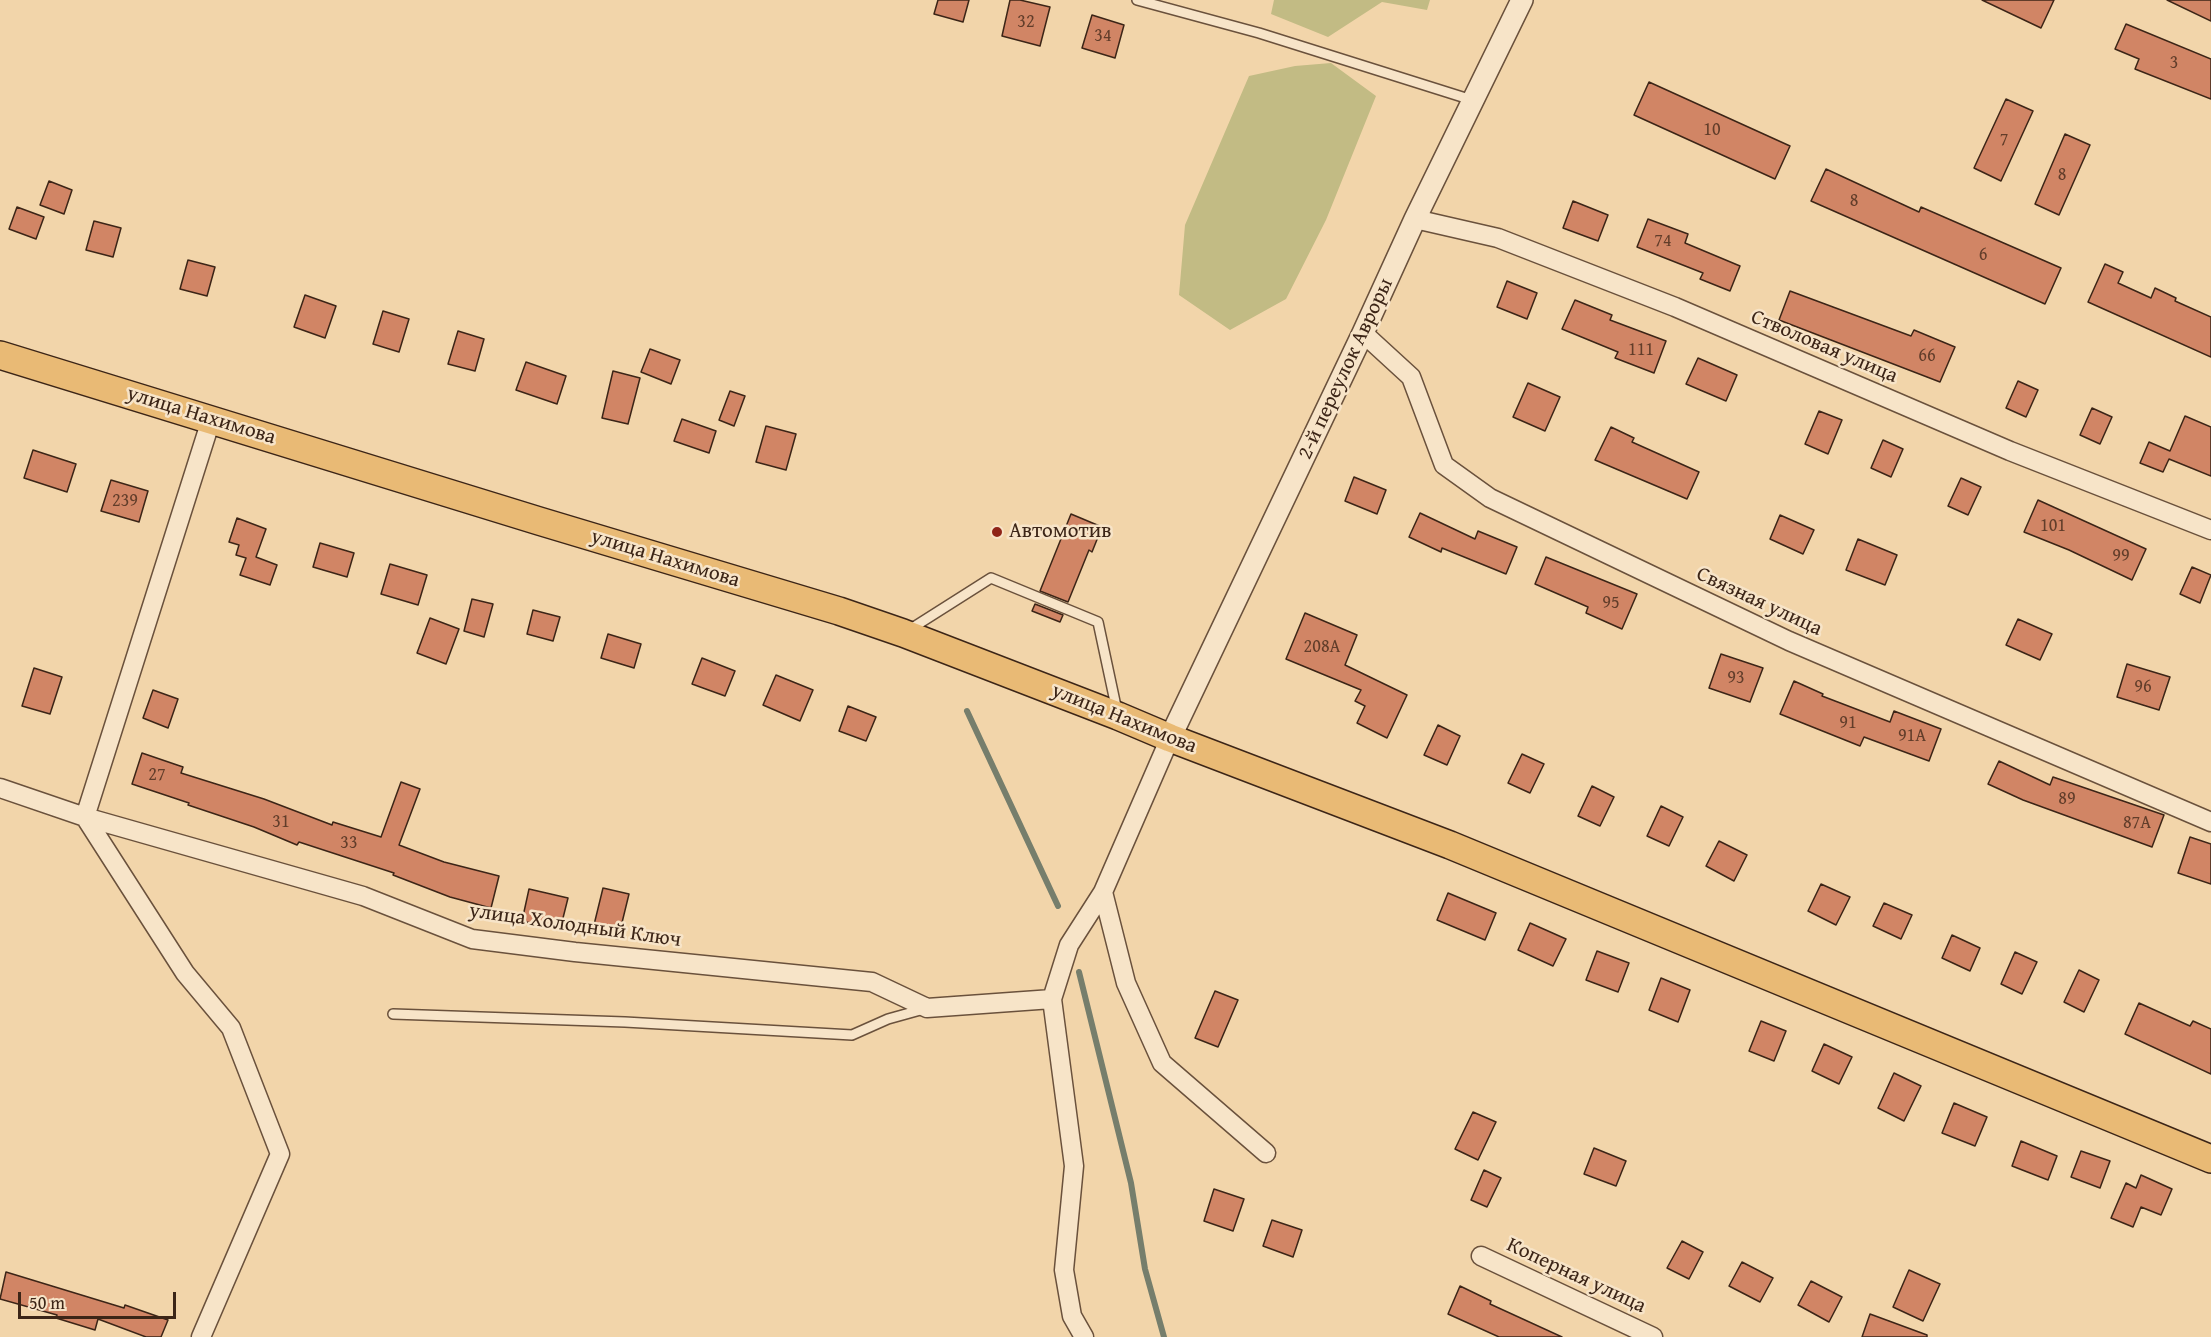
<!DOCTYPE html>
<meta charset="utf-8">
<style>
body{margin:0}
#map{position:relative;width:2211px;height:1337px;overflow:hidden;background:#f2d5aa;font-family:"Gentium Book Plus",serif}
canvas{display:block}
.scale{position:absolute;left:18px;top:1292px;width:158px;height:27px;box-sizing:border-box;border:3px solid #3c2517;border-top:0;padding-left:8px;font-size:18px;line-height:21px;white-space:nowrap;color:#3c2517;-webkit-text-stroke:4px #f7e4c8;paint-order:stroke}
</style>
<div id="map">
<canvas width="2211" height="1337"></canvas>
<div class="scale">50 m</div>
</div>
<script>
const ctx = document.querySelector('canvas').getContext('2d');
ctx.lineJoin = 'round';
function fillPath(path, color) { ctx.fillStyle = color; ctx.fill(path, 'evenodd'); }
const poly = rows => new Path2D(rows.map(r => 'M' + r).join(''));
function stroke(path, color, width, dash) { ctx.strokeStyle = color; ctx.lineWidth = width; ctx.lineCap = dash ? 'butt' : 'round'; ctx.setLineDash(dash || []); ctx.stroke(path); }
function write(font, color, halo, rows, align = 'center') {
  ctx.font = font + ' "Gentium Book Plus",serif'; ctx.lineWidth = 5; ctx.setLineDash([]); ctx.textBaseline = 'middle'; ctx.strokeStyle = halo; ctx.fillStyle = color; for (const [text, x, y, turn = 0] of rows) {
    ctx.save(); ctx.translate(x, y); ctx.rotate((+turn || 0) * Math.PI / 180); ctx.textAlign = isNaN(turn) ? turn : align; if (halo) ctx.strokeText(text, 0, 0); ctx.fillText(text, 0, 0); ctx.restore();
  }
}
const green = poly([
 [1274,0,1430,0,1427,10,1382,2,1328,37,1271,14],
 [1331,63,1376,96,1326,220,1286,299,1230,330,1179,295,1185,225,1249,76,1295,66]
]);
const stream = poly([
 [967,711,1058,906],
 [1079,972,1131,1183,1145,1269,1164,1337]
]);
const building = poly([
 [938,0,969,0,963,22,934,14,938,0],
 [1010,0,1020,0,1050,7,1040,46,1002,36,1010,0],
 [1982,0,2054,0,2041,28,1982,0],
 [2167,0,2211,0,2211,21,2167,0],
 [1092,15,1124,25,1115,58,1082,48,1092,15],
 [2126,24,2211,59,2211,99,2135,69,2139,59,2115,49,2126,24],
 [1649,82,1790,146,1775,179,1634,115,1649,82],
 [2006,99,2033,111,2001,181,1974,168,2006,99],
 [2065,134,2090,145,2059,215,2035,204,2065,134],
 [1826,169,1919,212,1921,207,2061,268,2045,304,1811,201,1826,169],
 [49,181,72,190,64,214,40,205,49,181],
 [1573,201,1608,215,1598,241,1563,228,1573,201],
 [17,207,44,217,36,239,9,229,17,207],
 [1648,219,1688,234,1685,243,1740,266,1730,291,1700,279,1703,273,1637,247,1648,219],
 [94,221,121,228,113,257,86,250,94,221],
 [188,260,215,267,207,296,180,289,188,260],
 [2105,264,2123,272,2118,283,2151,298,2155,288,2176,298,2175,301,2211,317,2211,357,2088,302,2105,264],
 [1507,281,1537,293,1527,319,1497,307,1507,281],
 [1790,291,1911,336,1914,330,1955,347,1940,382,1779,320,1790,291],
 [305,295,336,306,325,338,294,327,305,295],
 [1575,300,1612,315,1610,320,1666,341,1654,373,1615,358,1618,352,1562,329,1575,300],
 [383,311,409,319,399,352,373,344,383,311],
 [458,331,484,339,475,371,448,364,458,331],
 [650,349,680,360,671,384,641,372,650,349],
 [1698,358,1737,375,1726,401,1686,384,1698,358],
 [526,362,566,376,557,404,516,390,526,362],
 [613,371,640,378,628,424,602,418,613,371],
 [2018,381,2038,390,2026,417,2006,408,2018,381],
 [1528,383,1560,397,1545,431,1513,417,1528,383],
 [730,391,745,396,734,426,719,420,730,391],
 [2092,408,2112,417,2100,444,2080,435,2092,408],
 [1819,411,1842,420,1828,454,1805,444,1819,411],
 [2185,416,2211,427,2211,476,2169,459,2163,472,2140,463,2149,442,2170,451,2185,416],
 [682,419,716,431,709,453,674,441,682,419],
 [766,426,796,434,786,470,756,462,766,426],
 [1611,427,1634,438,1632,442,1699,472,1687,499,1595,460,1611,427],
 [1883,440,1903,449,1891,477,1871,468,1883,440],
 [33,450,76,464,67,492,24,478,33,450],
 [1354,477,1386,490,1377,514,1345,501,1354,477],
 [1961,478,1981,487,1968,515,1948,506,1961,478],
 [111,480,148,491,139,522,101,511,111,480],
 [2038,500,2146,549,2132,580,2069,550,2024,532,2038,500],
 [1420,513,1475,539,1478,531,1517,547,1506,574,1442,548,1441,552,1409,537,1420,513],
 [1071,514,1102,527,1092,552,1089,550,1068,602,1040,591,1071,514],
 [1780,515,1814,530,1803,554,1770,539,1780,515],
 [237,518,266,529,256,557,277,565,270,585,240,575,246,558,236,555,239,545,229,542,237,518],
 [1858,539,1897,555,1885,585,1846,570,1858,539],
 [320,543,354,553,347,577,313,567,320,543],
 [1546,557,1637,594,1622,629,1586,613,1588,607,1535,584,1546,557],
 [390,564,427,575,418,605,381,594,390,564],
 [2192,567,2211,575,2200,603,2180,594,2192,567],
 [472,599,493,604,484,637,464,631,472,599],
 [1035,604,1063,615,1060,622,1032,611,1035,604],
 [533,610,560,617,553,641,527,634,533,610],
 [1305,613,1357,635,1345,665,1407,695,1387,738,1357,723,1365,706,1355,701,1361,690,1286,659,1305,613],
 [430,618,459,629,446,664,417,653,430,618],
 [2018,619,2052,634,2040,660,2006,645,2018,619],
 [608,634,641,644,634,668,601,658,608,634],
 [1721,654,1763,668,1750,702,1709,688,1721,654],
 [702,658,735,671,725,696,692,684,702,658],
 [2127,664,2170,677,2159,710,2117,697,2127,664],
 [34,668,62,677,50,714,22,706,34,668],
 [776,675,813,690,800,721,763,705,776,675],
 [1794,681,1823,694,1822,696,1890,722,1894,711,1941,729,1929,761,1864,737,1860,746,1780,714,1794,681],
 [153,690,178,699,168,728,143,718,153,690],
 [848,706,876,717,866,741,839,731,848,706],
 [1438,725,1460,736,1447,765,1424,755,1438,725],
 [142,753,183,767,181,773,264,799,332,825,333,822,381,837,401,782,420,789,399,845,444,862,499,876,491,908,450,897,393,875,394,873,299,842,297,845,254,827,188,805,189,803,132,784,142,753],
 [1522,754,1544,764,1530,793,1508,783,1522,754],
 [1999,761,2050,785,2053,777,2164,815,2152,847,2023,800,1988,784,1999,761],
 [1592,786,1614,797,1600,826,1578,816,1592,786],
 [1661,806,1683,817,1669,846,1647,836,1661,806],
 [2190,837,2211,844,2211,884,2178,873,2190,837],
 [1719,841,1747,855,1734,881,1706,866,1719,841],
 [1821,884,1850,897,1836,925,1808,911,1821,884],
 [603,888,629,894,618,939,592,933,603,888],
 [529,889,568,898,560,930,522,921,529,889],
 [1448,893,1496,913,1485,940,1437,920,1448,893],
 [1884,903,1912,915,1901,939,1873,926,1884,903],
 [1530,923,1566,939,1553,966,1518,950,1530,923],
 [1952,935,1980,948,1970,971,1942,958,1952,935],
 [1597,951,1629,963,1618,992,1586,980,1597,951],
 [2015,952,2037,962,2022,994,2001,984,2015,952],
 [2079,970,2099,980,2084,1012,2064,1002,2079,970],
 [1661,978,1690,990,1678,1022,1649,1010,1661,978],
 [1215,991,1238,1000,1218,1047,1195,1038,1215,991],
 [2139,1003,2190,1026,2193,1021,2211,1029,2211,1074,2125,1034,2139,1003],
 [1761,1021,1786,1031,1774,1061,1749,1051,1761,1021],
 [1824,1044,1852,1057,1839,1084,1812,1071,1824,1044],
 [1894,1073,1921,1086,1904,1121,1878,1108,1894,1073],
 [1954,1103,1987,1117,1975,1146,1942,1133,1954,1103],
 [1473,1112,1496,1122,1478,1160,1455,1149,1473,1112],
 [2021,1141,2057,1156,2048,1180,2012,1166,2021,1141],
 [1594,1148,1626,1161,1616,1186,1584,1174,1594,1148],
 [2081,1151,2110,1161,2100,1188,2071,1177,2081,1151],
 [1484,1170,1501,1178,1487,1207,1471,1200,1484,1170],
 [2141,1175,2172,1189,2161,1215,2141,1207,2133,1227,2111,1218,2126,1183,2136,1188,2141,1175],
 [1214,1189,1244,1199,1233,1231,1204,1221,1214,1189],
 [1272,1220,1302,1230,1293,1257,1263,1246,1272,1220],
 [1682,1241,1703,1252,1689,1279,1667,1268,1682,1241],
 [1742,1262,1773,1278,1760,1302,1729,1286,1742,1262],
 [1909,1270,1940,1284,1923,1321,1893,1307,1909,1270],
 [6,1272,124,1308,125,1305,168,1320,161,1337,146,1337,98,1319,95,1330,56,1318,57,1315,0,1299,6,1272],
 [1811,1281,1842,1297,1829,1322,1798,1305,1811,1281],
 [1460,1286,1491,1301,1490,1304,1562,1337,1499,1337,1448,1314,1460,1286],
 [1870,1314,1927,1335,1927,1337,1862,1337,1870,1314]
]);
const service = poly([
 [1137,0,1259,33,1472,100],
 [909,630,991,578,1098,622,1117,711],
 [393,1014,625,1022,852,1035,888,1019,924,1009]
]);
const minor = poly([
 [1415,219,1498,238,1675,307,2010,451,2211,530],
 [1363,333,1411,377,1444,465,1490,498,1789,641,2211,822],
 [0,788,85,817,363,896,472,939,575,952,872,982,927,1008,1052,999],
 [1103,892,1126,983,1162,1063,1266,1153],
 [1481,1256,1653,1337],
 [201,1337,280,1154,231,1028,185,973,85,817,211,420],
 [1084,1337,1072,1316,1064,1270,1074,1166,1052,999,1069,945,1103,892,1170,738]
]);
const tertiary = poly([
 [1170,738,1363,333,1415,219,1522,0]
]);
const primary = poly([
 [0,355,539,521,839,611,903,633,1118,716,1170,738,1450,845,2211,1159]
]);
const markers = [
 [997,532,6,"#8f2418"]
];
const numberNames = [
 ["32",1026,22],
 ["34",1103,36],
 ["3",2174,63],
 ["10",1712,130],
 ["7",2004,140],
 ["8",2062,175],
 ["8",1854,201],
 ["74",1663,241],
 ["6",1983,255],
 ["111",1641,350],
 ["66",1927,356],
 ["239",125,501],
 ["101",2053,526],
 ["99",2121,556],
 ["95",1611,603],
 ["208А",1322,647],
 ["93",1736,678],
 ["96",2143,687],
 ["91",1848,723],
 ["91А",1912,736],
 ["27",157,775],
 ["89",2067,799],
 ["31",281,822],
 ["87А",2137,823],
 ["33",349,843]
];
const streetNames = [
 ["Стволовая улица",1824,347,23],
 ["2-й переулок Авроры",1346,369,-65],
 ["улица Нахимова",201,416,17],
 ["улица Нахимова",665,559,17],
 ["Связная улица",1759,602,25],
 ["улица Нахимова",1124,719,22],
 ["улица Холодный Ключ",575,926,8],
 ["Коперная улица",1576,1276,25]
];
const poiNames = [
 ["Автомотив",1009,532]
];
fillPath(green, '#c2bb84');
stroke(stream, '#767e6c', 6);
fillPath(building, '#d18565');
stroke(building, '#3c2517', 1.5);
stroke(service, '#6a513c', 12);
stroke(minor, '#6a513c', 21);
stroke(tertiary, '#6a513c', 24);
stroke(primary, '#3c2517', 30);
stroke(service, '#f7e4c8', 9);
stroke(minor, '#f7e4c8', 18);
stroke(tertiary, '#f7e4c8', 21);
stroke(primary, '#e9ba75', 27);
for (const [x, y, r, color] of markers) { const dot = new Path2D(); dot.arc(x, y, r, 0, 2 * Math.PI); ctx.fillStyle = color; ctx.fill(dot); stroke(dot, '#f7e4c8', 2); }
write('18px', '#613d2a', null, numberNames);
write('21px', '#3c2517', '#f7e4c8', streetNames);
write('21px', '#3c2517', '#f7e4c8', poiNames, 'left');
</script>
